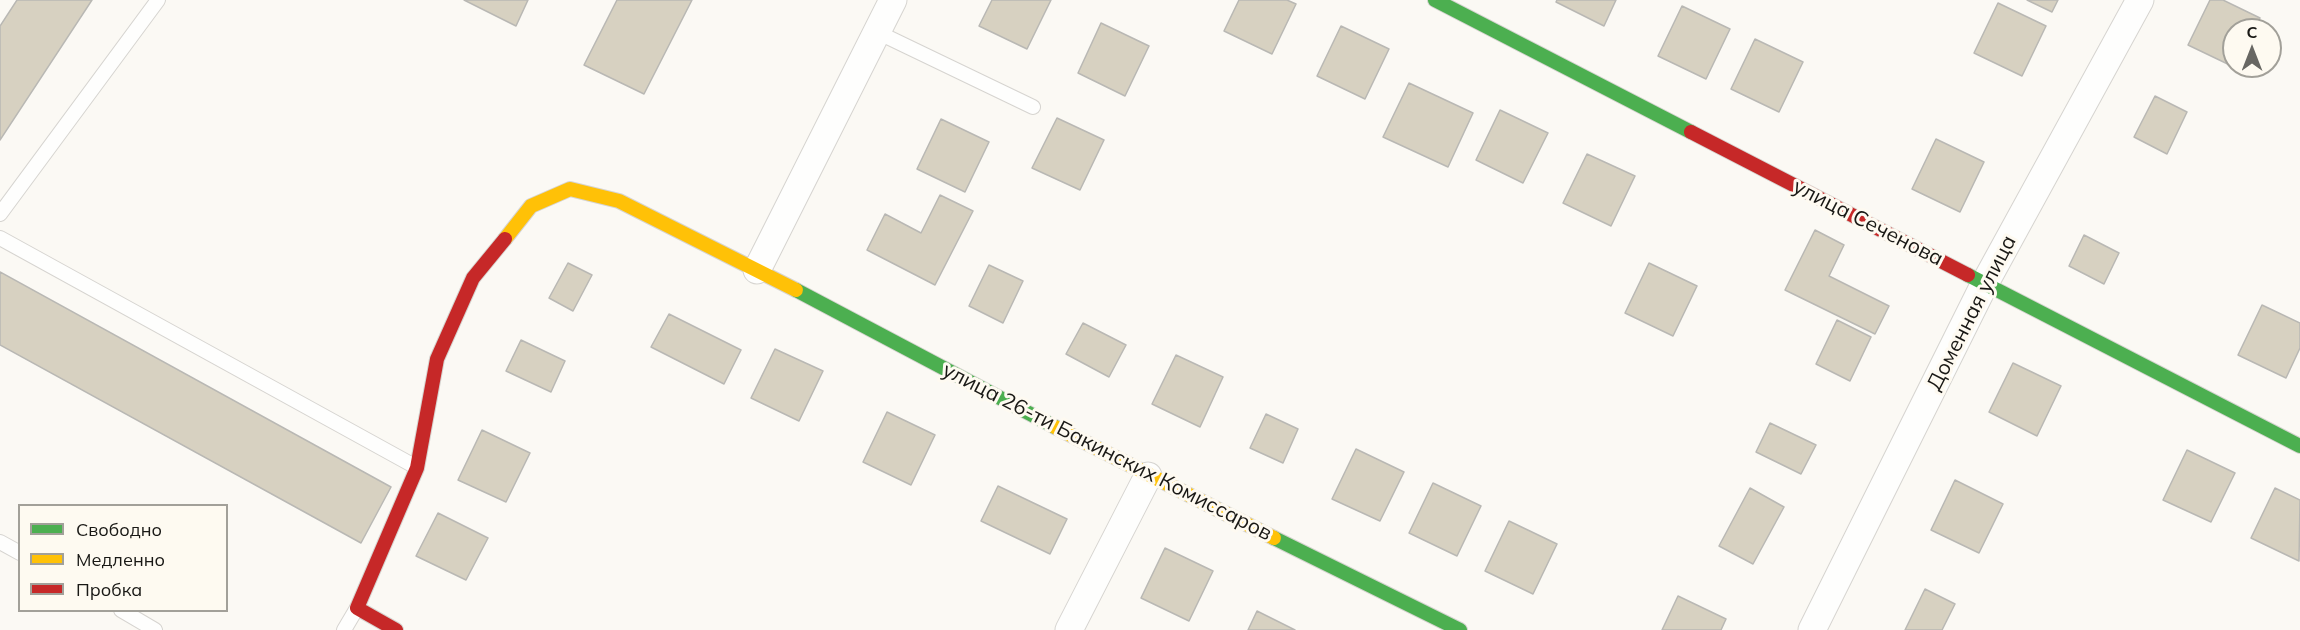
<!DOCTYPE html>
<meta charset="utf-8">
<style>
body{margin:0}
#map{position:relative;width:2300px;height:630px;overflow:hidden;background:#fbf9f4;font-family:Mulish,sans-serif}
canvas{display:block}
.legend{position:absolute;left:18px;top:504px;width:210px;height:108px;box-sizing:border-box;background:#fefaf1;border:2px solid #a2a099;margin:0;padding:8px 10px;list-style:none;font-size:18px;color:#191815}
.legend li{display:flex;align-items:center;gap:12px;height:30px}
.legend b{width:30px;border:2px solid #a2a099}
.north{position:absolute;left:2222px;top:18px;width:60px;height:60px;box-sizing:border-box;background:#fefaf1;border:2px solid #a2a099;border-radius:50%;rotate:0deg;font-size:16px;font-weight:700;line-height:24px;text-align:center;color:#191815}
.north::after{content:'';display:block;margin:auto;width:21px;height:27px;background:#686763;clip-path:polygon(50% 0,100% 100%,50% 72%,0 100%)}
</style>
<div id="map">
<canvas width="2300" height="630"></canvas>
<ul class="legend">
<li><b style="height:8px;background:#4caf50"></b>Свободно</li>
<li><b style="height:8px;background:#ffc107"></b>Медленно</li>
<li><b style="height:8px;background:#c62828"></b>Пробка</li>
</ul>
<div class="north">С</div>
</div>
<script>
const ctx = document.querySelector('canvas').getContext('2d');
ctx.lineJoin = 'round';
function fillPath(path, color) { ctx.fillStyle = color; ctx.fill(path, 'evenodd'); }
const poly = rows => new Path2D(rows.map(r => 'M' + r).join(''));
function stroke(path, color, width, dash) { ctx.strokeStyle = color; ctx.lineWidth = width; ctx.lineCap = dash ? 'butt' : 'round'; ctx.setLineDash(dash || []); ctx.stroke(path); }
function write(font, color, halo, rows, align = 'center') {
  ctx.font = font + ' Mulish,sans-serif'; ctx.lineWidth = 6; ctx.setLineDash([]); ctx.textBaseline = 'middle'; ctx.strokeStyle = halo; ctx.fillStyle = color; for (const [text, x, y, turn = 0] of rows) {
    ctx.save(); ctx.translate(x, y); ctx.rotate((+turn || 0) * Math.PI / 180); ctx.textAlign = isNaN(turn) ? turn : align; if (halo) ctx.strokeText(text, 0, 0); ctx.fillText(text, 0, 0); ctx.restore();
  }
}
const building = poly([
 [17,0,92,0,0,140,0,26,17,0],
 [464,0,528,0,516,26,464,0],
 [617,0,692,0,644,94,584,65,617,0],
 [992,0,1051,0,1027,49,979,26,992,0],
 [1239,0,1287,0,1296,4,1272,54,1224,31,1239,0],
 [1557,0,1616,0,1604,26,1556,2,1557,0],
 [2027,0,2058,0,2052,12,2027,0],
 [2210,0,2223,0,2260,18,2254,30,2234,30,2236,68,2188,45,2210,0],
 [1998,3,2046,26,2022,76,1974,53,1998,3],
 [1682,6,1730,29,1706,79,1658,56,1682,6],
 [1101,23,1149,46,1125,96,1078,73,1101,23],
 [1341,26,1389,49,1365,99,1317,76,1341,26],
 [1755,39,1803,62,1779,112,1731,89,1755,39],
 [1409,83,1473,113,1448,167,1383,137,1409,83],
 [2155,96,2187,112,2167,154,2134,137,2155,96],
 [1500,110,1548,133,1523,183,1476,160,1500,110],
 [1057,118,1104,140,1080,190,1032,168,1057,118],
 [941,119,989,142,965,192,917,169,941,119],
 [1936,139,1984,162,1960,212,1912,189,1936,139],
 [1587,154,1635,176,1611,226,1563,203,1587,154],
 [940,195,973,211,935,285,867,250,885,214,921,233,940,195],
 [1815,230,1844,245,1829,276,1889,306,1875,334,1785,290,1815,230],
 [2084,235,2119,253,2104,284,2069,266,2084,235],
 [568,263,592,275,573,311,549,298,568,263],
 [1649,263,1697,286,1673,336,1625,313,1649,263],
 [989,265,1023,281,1003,323,969,306,989,265],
 [0,272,391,487,361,543,0,345,0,272],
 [2262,305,2300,323,2300,348,2286,378,2238,355,2262,305],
 [669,314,741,350,724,384,651,347,669,314],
 [1837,320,1871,337,1850,381,1816,364,1837,320],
 [1083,323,1126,345,1109,377,1066,354,1083,323],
 [521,340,565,361,551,392,506,371,521,340],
 [775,349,823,371,799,421,751,398,775,349],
 [1176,355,1223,377,1200,427,1152,404,1176,355],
 [2013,363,2061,386,2037,436,1989,412,2013,363],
 [887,412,935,435,911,485,863,462,887,412],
 [1266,414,1298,429,1283,463,1250,448,1266,414],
 [1770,423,1816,445,1801,474,1756,452,1770,423],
 [482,430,530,453,506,502,458,480,482,430],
 [1356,449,1404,472,1380,521,1332,499,1356,449],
 [2187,450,2235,473,2211,522,2163,500,2187,450],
 [1955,480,2003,504,1979,553,1931,530,1955,480],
 [1433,483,1481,506,1457,556,1409,533,1433,483],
 [998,486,1067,519,1050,554,981,521,998,486],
 [1750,488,1784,507,1753,564,1719,546,1750,488],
 [2275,488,2300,500,2299,561,2251,538,2275,488],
 [438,513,488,538,466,580,416,556,438,513],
 [1509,521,1557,544,1533,594,1485,571,1509,521],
 [1165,548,1213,571,1189,621,1141,598,1165,548],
 [1925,589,1955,604,1942,630,1905,630,1925,589],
 [1678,596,1726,619,1721,630,1662,630,1678,596],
 [1257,611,1295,630,1248,630,1257,611]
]);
const lane = poly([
 [877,32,1033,107],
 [0,214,158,0],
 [0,238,416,467],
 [0,542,20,553],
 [121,610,155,630],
 [344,630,357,608]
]);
const street = poly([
 [757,270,893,0],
 [1069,630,1148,476],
 [1812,630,1985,283,2140,0]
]);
const fast = poly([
 [1435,0,1691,132],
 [1968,275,2300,446],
 [796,290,1055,427],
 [1274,538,1460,630]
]);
const slow = poly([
 [505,239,531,206,570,189,619,201,796,290],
 [1055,427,1274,538]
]);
const jam = poly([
 [1691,132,1968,275],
 [396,630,357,608,417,468,437,359,473,278,505,239]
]);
const streetNames = [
 ["улица Сеченова",1868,223,27],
 ["Доменная улица",1972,313,-63],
 ["улица 26-ти Бакинских Комиссаров",1107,452,27]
];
fillPath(building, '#d7d1c1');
stroke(building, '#b9b8b4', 1.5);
stroke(lane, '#d6d4d0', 16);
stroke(street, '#d6d4d0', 29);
stroke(fast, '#d6d4d0', 16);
stroke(slow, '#d6d4d0', 16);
stroke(jam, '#d6d4d0', 16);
stroke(lane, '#fefefd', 14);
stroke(street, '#fefefd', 27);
stroke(fast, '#4caf50', 14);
stroke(slow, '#ffc107', 14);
stroke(jam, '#c62828', 14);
write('21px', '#191815', '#fefaf1', streetNames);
</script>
